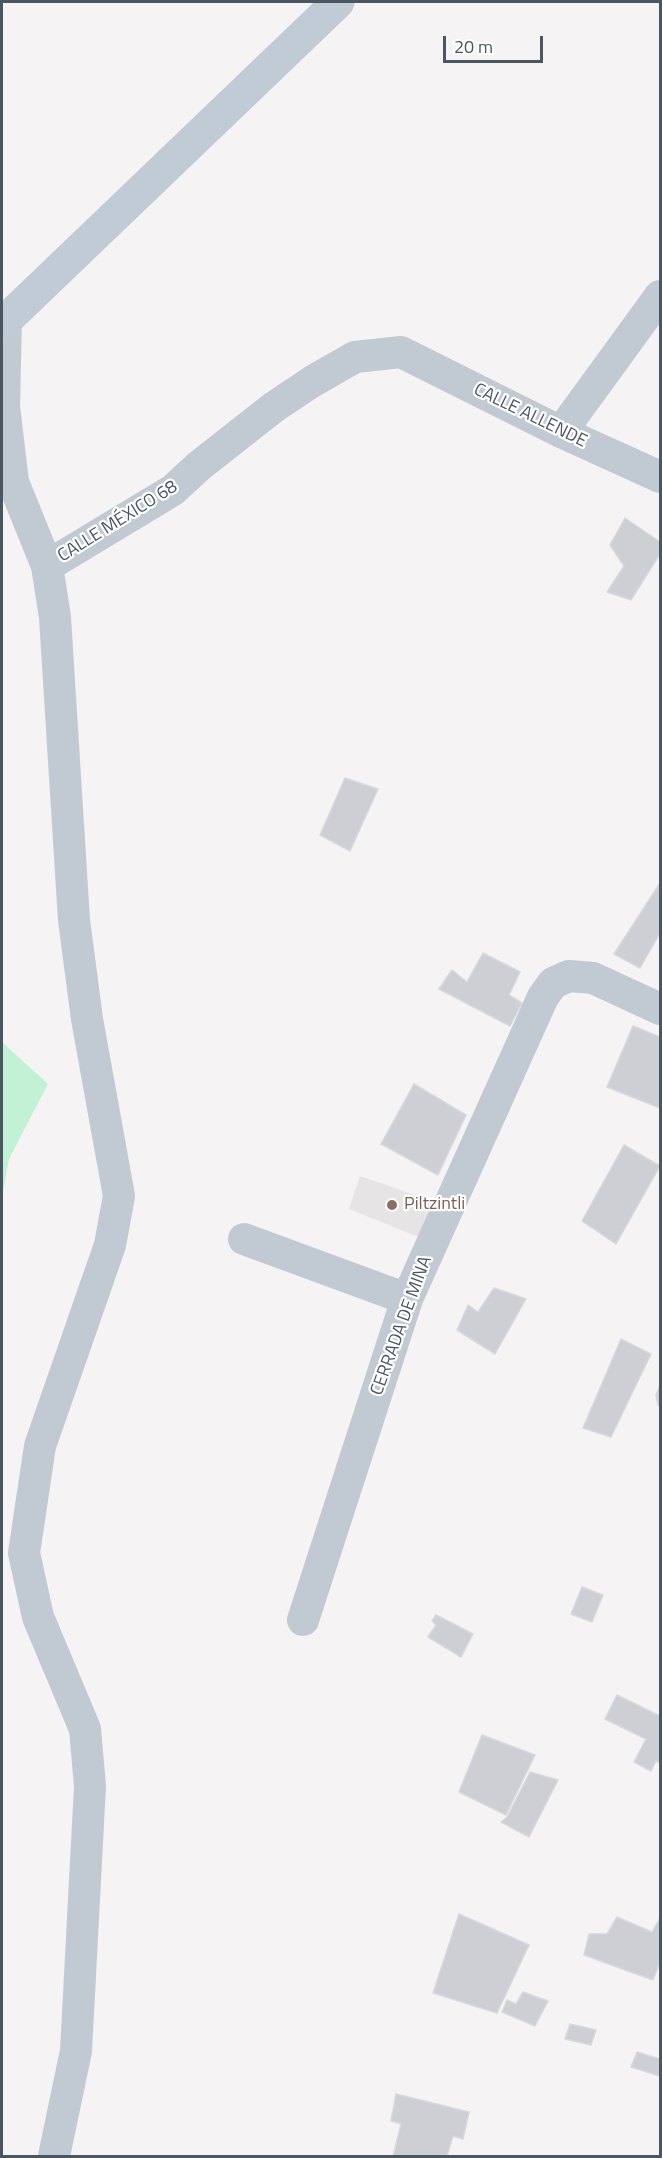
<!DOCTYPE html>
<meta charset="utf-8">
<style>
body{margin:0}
#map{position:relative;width:662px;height:2158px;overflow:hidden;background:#f5f3f3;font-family:"Titillium Web",sans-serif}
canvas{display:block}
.frame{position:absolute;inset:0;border:3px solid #4a5661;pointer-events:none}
.scale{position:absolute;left:443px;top:36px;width:100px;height:27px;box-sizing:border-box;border:3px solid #4a5661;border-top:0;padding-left:8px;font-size:18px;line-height:21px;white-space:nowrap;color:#4a5661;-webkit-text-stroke:4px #fff;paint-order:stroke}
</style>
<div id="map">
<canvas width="662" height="2158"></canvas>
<div class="frame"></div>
<div class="scale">20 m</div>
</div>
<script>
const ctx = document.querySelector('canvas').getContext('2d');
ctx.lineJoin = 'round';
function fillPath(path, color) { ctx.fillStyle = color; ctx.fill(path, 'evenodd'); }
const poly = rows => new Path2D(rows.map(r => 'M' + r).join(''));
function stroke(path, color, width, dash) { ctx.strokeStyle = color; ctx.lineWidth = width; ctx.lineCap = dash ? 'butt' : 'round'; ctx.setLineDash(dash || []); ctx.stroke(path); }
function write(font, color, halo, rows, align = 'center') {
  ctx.font = font + ' "Titillium Web",sans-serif'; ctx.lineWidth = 4.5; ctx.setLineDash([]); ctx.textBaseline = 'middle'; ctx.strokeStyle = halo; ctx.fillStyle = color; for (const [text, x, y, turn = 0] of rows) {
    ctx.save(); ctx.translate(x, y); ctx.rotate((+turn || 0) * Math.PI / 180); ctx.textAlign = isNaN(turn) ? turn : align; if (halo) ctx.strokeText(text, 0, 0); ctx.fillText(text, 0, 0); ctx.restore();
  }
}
const education = poly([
 [360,1176,435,1202,421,1238,349,1209]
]);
const green = poly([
 [2,1042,48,1084,9,1159,2,1196]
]);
const building = poly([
 [625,518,660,542,660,554,631,600,607,592,624,566,610,545,625,518],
 [345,778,378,789,350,851,320,835,345,778],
 [660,883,660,933,640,968,614,954,660,883],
 [483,953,520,972,509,995,522,1003,510,1026,439,989,452,970,467,982,483,953],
 [633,1026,660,1037,660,1108,607,1087,633,1026],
 [414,1084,466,1115,438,1175,381,1144,414,1084],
 [624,1145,660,1166,616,1244,582,1221,624,1145],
 [494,1288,526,1299,495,1354,457,1330,468,1305,478,1312,494,1288],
 [621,1339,651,1354,611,1437,583,1428,621,1339],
 [660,1385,660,1406,658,1405,656,1395,660,1385],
 [582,1587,603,1595,592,1622,571,1614,582,1587],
 [436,1615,473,1634,461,1657,428,1637,436,1625,432,1621,436,1615],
 [617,1695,660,1716,660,1763,656,1761,651,1771,634,1762,646,1739,605,1719,617,1695],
 [482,1735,535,1755,506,1815,459,1792,482,1735],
 [530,1772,558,1780,529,1837,501,1822,507,1817,530,1772],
 [459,1914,529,1945,497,2013,433,1993,459,1914],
 [617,1917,652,1932,660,1918,660,1962,653,1980,584,1955,589,1934,607,1934,617,1917],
 [523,1992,548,2001,535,2026,502,2012,507,2000,516,2004,523,1992],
 [570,2024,596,2030,591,2045,565,2039,570,2024],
 [637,2052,660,2059,660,2076,631,2067,637,2052],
 [396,2094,469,2112,463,2139,453,2136,447,2156,393,2156,401,2124,391,2121,396,2094]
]);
const street = poly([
 [6,320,4,406,13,482,47,566,55,617,74,920,87,1019,119,1196,110,1245,40,1446,24,1553,38,1617,85,1729,90,1786,76,2051,54,2156],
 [561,432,660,296],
 [47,566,173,490,199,466,274,407,313,381,355,357,401,352,561,432,660,477],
 [244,1239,407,1299],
 [303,1620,407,1299,543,997,553,983,569,976,593,978,660,1009]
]);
const secondary = poly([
 [2,324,338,2]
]);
const markers = [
 [392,1205,6,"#8d6e63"]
];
const streetNames = [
 ["CALLE ALLENDE",530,416,26],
 ["CALLE MÉXICO 68",118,522,-32],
 ["CERRADA DE MINA",402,1326,-70]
];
const educationNames = [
 ["Piltzintli",404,1205]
];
fillPath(education, '#e6e4e5');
fillPath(green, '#c3f1d5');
fillPath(building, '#cdcfd5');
stroke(building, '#d7d9de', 1.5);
stroke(street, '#c1cad2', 32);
stroke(secondary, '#c1cbd6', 33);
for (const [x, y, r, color] of markers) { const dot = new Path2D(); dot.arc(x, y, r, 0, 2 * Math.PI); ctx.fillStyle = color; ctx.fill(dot); stroke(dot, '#fff', 2); }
write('18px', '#4a5661', '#fff', streetNames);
write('18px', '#785e54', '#fff', educationNames, 'left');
</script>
